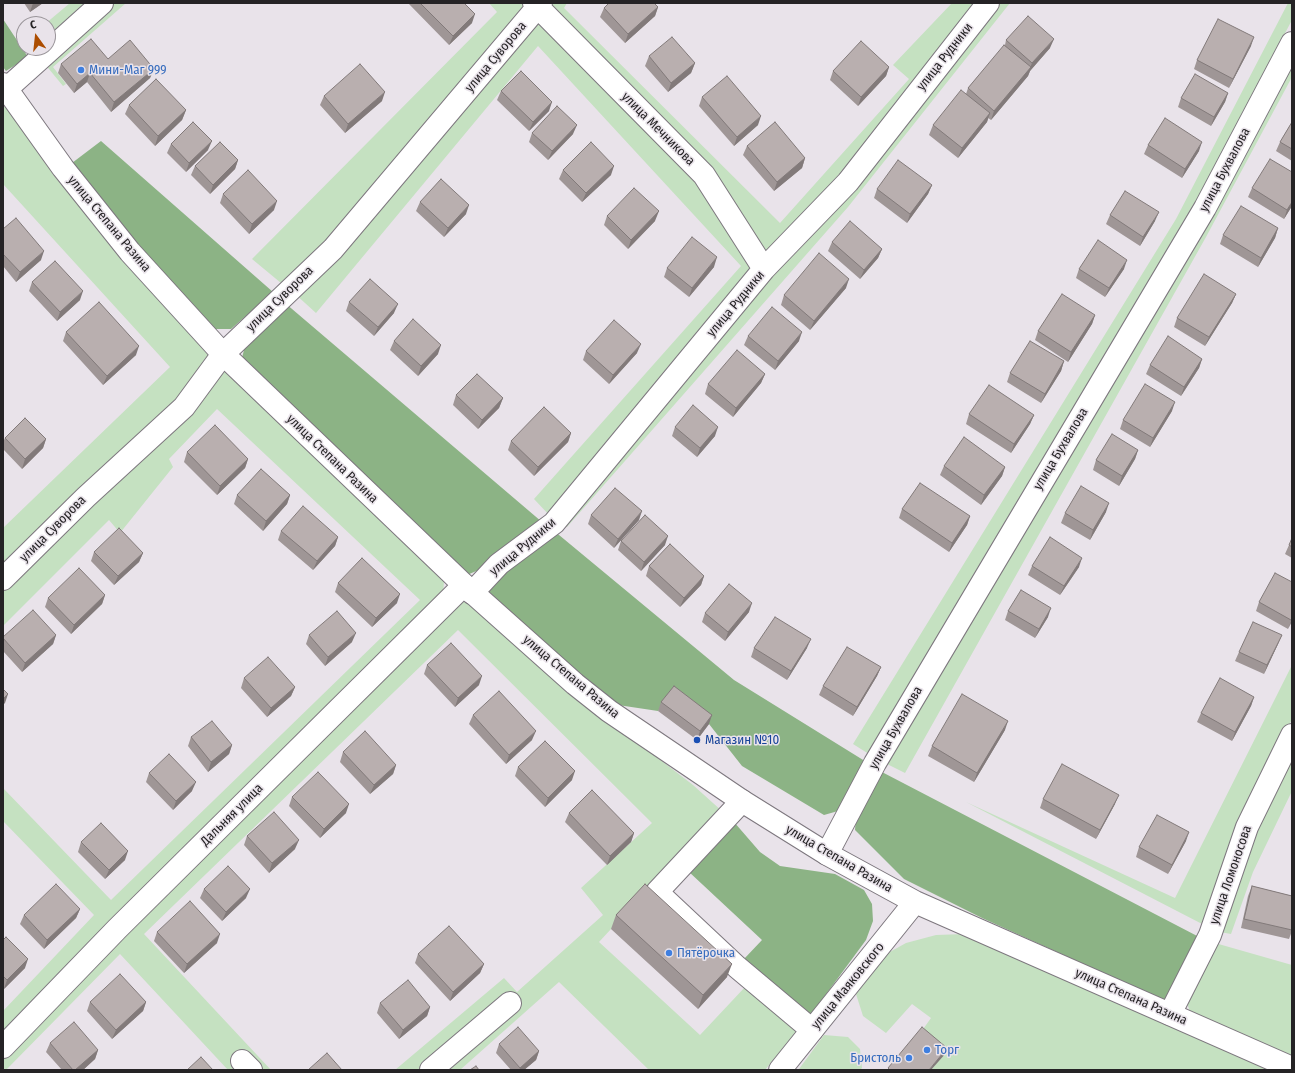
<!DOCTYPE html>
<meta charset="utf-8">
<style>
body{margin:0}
#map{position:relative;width:1295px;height:1073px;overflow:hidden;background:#e9e3ea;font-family:"Fira Sans Condensed",sans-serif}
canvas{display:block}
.frame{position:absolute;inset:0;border:4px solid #252325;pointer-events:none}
.north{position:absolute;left:16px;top:16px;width:40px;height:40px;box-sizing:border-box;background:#e9e3ea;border:1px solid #9b969b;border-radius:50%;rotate:345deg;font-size:11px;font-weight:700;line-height:16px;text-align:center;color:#252325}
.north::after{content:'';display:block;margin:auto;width:14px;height:18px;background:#ac4d00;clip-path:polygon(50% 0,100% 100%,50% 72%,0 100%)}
</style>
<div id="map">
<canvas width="1295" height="1073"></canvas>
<div class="frame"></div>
<div class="north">С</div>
</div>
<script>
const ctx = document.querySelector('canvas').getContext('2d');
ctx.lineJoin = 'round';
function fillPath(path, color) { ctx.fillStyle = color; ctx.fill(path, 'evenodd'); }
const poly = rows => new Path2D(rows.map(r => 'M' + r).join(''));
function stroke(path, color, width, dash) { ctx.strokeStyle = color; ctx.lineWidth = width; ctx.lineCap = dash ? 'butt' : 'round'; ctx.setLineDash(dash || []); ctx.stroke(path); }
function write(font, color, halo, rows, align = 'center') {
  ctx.font = font + ' "Fira Sans Condensed",sans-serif'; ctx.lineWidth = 3; ctx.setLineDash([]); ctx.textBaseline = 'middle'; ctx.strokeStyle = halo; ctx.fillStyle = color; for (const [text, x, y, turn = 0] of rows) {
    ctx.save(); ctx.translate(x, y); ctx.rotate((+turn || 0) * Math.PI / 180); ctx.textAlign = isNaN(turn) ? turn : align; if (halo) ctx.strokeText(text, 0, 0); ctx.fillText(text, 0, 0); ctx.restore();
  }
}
const green = poly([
 [70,3,91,3,48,41,48,24,45,24],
 [111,3,126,3,53,67,66,84,63,86,44,63],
 [489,3,526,3,523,15,326,243,281,283,252,259,497,12],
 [551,3,567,3,564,8,780,223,909,79,893,65,952,3,978,3,843,179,767,254,551,11],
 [994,3,1010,3,848,207,567,527,560,521],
 [1288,3,1292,3,1292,20,1182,227,872,756,853,744,1176,219],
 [535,20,543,20,698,179,754,270,550,516,534,499,741,266,538,46,316,313,294,293],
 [1292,59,1292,77,1206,237,905,773,885,763],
 [3,107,6,107,54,175,121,259,212,358,178,405,3,570,3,528,170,367,3,184],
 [224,370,444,581,443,596,3,1040,3,1011,94,915,3,821,3,788,111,900,420,600,217,409,169,459,173,467,120,533,109,520,3,626,3,590],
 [466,599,641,745,693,785,723,812,675,860,599,942,700,1035,746,986,799,1028,765,1070,649,1070,559,982,460,1070,440,1070,487,1013,420,1070,395,1070,504,978,517,992,603,915,581,888,652,823,458,630,144,934,271,1070,228,1070,120,954,6,1070,3,1070,3,1054,455,602],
 [1292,665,1292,719,1239,826,1206,926,966,802,1175,898],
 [1292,747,1292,791,1253,872,1231,934,1220,932,1252,828],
 [965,934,1269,1070,931,1070,945,1053,921,1032,931,1018,912,1004,886,1033,863,1016,856,994,888,953,906,943,936,935],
 [1215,943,1292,965,1292,1057,1190,1012,1186,1000],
 [824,1035,848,1037,860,1049,862,1068,860,1070,800,1070,799,1069]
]);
const forest = poly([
 [3,19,28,57,6,71,3,67],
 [101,141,273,292,231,329,215,329,138,246,72,163],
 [285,303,542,522,481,569,467,575,242,358,246,342],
 [553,530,734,680,868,763,838,811,824,815,742,766,709,724,670,696,658,711,618,705,581,677,487,592,495,577],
 [880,771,1201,938,1174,993,1163,1000,982,918,904,879,855,830,856,817],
 [734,822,760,852,780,866,835,874,864,890,872,904,873,921,866,940,810,1016,744,959,762,940,688,871]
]);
const minor = poly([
 [534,3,704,175,764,269],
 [3,92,102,3],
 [3,579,86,497,184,407,223,354,333,249,541,3],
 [472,593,499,564,554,523,764,269,848,182,988,3],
 [742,801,657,892,737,967,812,1030],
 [827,854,875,763,1205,208,1292,43],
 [1170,1014,1210,935,1247,827,1292,735],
 [3,1047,117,929,464,585],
 [242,1061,251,1070],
 [431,1070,510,1003]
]);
const major = poly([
 [3,84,63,168,130,252,223,354,464,585,575,684,609,711,742,801,827,854,915,902,1292,1068],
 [780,1070,915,902]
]);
const wall = poly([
 [24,3,43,3,30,12],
 [408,3,464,3,472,23,449,45],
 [658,7,655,16,625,43,600,17,604,8],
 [1006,40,1050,48,1030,71,1028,76,991,120,988,118,987,122,958,158,929,135,933,125,966,94,968,88,1005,45],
 [1251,46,1229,88,1194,69,1197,60],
 [649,56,695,63,691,73,668,92,645,66],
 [108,59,154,69,150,78,111,112,87,82,74,93,58,73,61,64],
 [889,67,886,76,858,106,830,80,833,71],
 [501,91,549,111,529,131,497,100],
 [1228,93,1225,102,1211,126,1178,107,1181,98],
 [324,96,382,101,345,133,320,105],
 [702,97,758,125,734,146,699,106],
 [129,105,186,110,182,120,155,146,125,114],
 [1292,122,1292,161,1276,151,1280,142],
 [532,133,573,134,548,160,529,142],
 [171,144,208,150,186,172,167,153],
 [1148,145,1199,151,1182,178,1144,154],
 [747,146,805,158,802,168,774,191,743,155],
 [238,160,235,169,210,194,191,175,195,166],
 [563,170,611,175,582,202,559,179],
 [932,185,928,194,907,223,874,198,877,189],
 [1252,188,1292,206,1284,219,1248,197],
 [223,194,274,210,249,234,220,203],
 [420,202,466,214,444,237,416,211],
 [1110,215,1155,221,1140,246,1106,224],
 [607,216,655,221,628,249,604,225],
 [1278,228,1275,238,1258,267,1220,244,1223,235],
 [3,229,41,260,16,282,3,266],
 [832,242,882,249,878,258,860,279,828,251],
 [714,267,689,297,664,277,667,268],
 [1079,269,1124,269,1105,297,1076,278],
 [32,282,80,300,57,321,29,291],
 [846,288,810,330,781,305,784,295],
 [1236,294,1232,303,1205,346,1174,327,1177,318],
 [349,302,394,313,374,336,346,311],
 [1095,315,1092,324,1068,362,1035,340,1038,331],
 [66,332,136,355,103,385,63,341],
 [748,336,799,341,775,370,744,345],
 [394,341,438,354,418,376,390,350],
 [586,351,637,353,609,384,583,360],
 [1202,359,1199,368,1181,396,1146,374,1150,365],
 [1064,361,1061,371,1041,403,1007,382,1010,373],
 [765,374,761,383,733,417,705,394,708,384],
 [456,395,503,398,499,408,478,429,453,405],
 [1172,411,1150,447,1120,429,1123,420],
 [969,414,1034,415,1030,424,1011,453,966,424],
 [675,427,715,436,697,457,672,436],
 [571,433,568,442,534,476,508,450,511,441],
 [5,438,46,439,43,448,22,469,3,449,3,442],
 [1138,450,1135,459,1119,486,1093,470,1096,460],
 [187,452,248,459,245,468,217,495,184,462],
 [944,466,1005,467,1002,476,981,505,940,475],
 [237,495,290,495,287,504,263,531,234,504],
 [902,509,970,516,967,525,949,552,899,518],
 [1106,512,1090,540,1061,523,1065,513],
 [591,515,639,520,614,548,588,524],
 [281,531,338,537,335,546,313,570,278,540],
 [1292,538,1292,558,1285,554,1289,545],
 [621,541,665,545,641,571,618,550],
 [94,552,143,553,139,562,114,585,91,561],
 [649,566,704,576,701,585,680,607,646,576],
 [1032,566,1079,567,1060,595,1028,575],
 [1292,582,1292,621,1288,629,1256,611,1259,602],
 [338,583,397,603,372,627,335,592],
 [105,595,102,604,71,634,45,607,48,598],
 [1008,611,1048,617,1035,638,1005,620],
 [749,612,725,641,702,622,705,613],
 [56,635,53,644,22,672,3,651,3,637],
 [309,635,352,642,325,666,306,644],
 [1282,635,1278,644,1264,674,1235,661,1239,652],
 [754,648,807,648,787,680,751,657],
 [427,665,479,685,455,707,424,674],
 [881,667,877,676,853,716,819,695,823,686],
 [244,678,295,687,291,696,267,717,241,688],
 [1254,697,1251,706,1232,741,1197,722,1201,713],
 [661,702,709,724,697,740,658,711],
 [473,715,532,740,506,764,469,724],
 [1005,730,974,782,928,756,932,746],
 [191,737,232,745,229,754,208,772,188,746],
 [343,752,396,765,393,774,370,794,340,762],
 [518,767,572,780,545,807,515,776],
 [149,773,192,791,173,810,146,782],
 [292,797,346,813,320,838,289,806],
 [1043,799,1115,804,1096,839,1040,808],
 [569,813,634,833,631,842,607,865,565,822],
 [247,836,295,849,269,873,244,845],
 [1186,841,1168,874,1136,857,1139,847],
 [81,842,125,860,105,879,78,852],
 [1252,886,1292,896,1292,931,1289,939,1241,928,1248,896],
 [204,889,246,898,222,921,200,898],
 [80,909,76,918,44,949,20,924,24,915],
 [616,915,727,977,698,1009,611,929],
 [157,932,217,943,184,973,154,941],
 [3,940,25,968,4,989,3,989],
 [418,954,484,964,480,973,450,1001,415,963],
 [90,1002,146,1002,143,1011,112,1039,87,1011],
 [380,1003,430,1007,427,1016,399,1039,377,1013],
 [50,1043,98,1050,95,1059,83,1070,62,1070,46,1052],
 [499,1044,539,1051,536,1060,524,1070,511,1070,496,1053]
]);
const shadedWall = poly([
 [33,3,43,3,30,12],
 [658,7,655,16,625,43,628,34],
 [475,14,472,23,449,45,453,36],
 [1254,37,1251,46,1229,88,1233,79],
 [1054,39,1050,48,1030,71,1028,76,991,120,994,111,1030,68,1032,63],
 [695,63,691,73,668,92,671,83],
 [889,67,886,76,858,106,861,97],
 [154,69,150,78,111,112,114,102],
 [90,73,87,82,74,93,77,84],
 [385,92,382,101,345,133,348,124],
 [1228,93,1225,102,1211,126,1214,117],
 [552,102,549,111,529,131,533,122],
 [186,110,182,120,155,146,158,136],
 [990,113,987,122,958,158,962,148],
 [761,116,758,125,734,146,737,137],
 [577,125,573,134,548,160,552,151],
 [212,141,208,150,186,172,189,163],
 [1202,142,1199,151,1182,178,1185,169],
 [805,158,802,168,774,191,777,182],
 [238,160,235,169,210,194,213,185],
 [614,166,611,175,582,202,586,193],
 [932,185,928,194,907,223,910,214],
 [277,201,274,210,249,234,252,224],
 [1292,202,1292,206,1284,219,1287,210],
 [469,205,466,214,444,237,448,228],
 [659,211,655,221,628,249,631,240],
 [1159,212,1155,221,1140,246,1143,237],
 [1278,228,1275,238,1258,267,1261,258],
 [882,249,878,258,860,279,864,270],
 [44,251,41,260,16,282,20,272],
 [717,257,714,267,689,297,692,288],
 [1127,260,1124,269,1105,297,1109,288],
 [849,279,846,288,810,330,814,321],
 [83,291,80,300,57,321,60,312],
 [1236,294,1232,303,1205,346,1209,337],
 [398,304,394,313,374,336,378,327],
 [1095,315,1092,324,1068,362,1071,352],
 [802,332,799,341,775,370,778,361],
 [641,344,637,353,609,384,613,375],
 [441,345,438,354,418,376,421,366],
 [139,346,136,355,103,385,107,376],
 [1202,359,1199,368,1181,396,1184,387],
 [1064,361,1061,371,1041,403,1045,394],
 [765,374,761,383,733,417,736,408],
 [503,398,499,408,478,429,482,420],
 [1175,402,1172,411,1150,447,1153,438],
 [1034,415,1030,424,1011,453,1014,444],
 [718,427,715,436,697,457,700,448],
 [571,433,568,442,534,476,538,467],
 [46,439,43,448,22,469,25,459],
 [1138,450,1135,459,1119,486,1122,476],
 [248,459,245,468,217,495,220,486],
 [1005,467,1002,476,981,505,984,495],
 [290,495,287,504,263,531,266,521],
 [1109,503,1106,512,1090,540,1093,530],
 [642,511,639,520,614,548,618,539],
 [970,516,967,525,949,552,952,543],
 [668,536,665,545,641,571,644,562],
 [338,537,335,546,313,570,317,561],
 [143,553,139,562,114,585,118,576],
 [1082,558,1079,567,1060,595,1064,586],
 [704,576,701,585,680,607,684,598],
 [400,594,397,603,372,627,376,618],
 [105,595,102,604,71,634,74,625],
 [752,603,749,612,725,641,728,632],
 [1051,608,1048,617,1035,638,1039,629],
 [1292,619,1292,621,1288,629],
 [356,633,352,642,325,666,328,657],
 [56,635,53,644,22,672,25,663],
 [1282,635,1278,644,1264,674,1267,665],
 [811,639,807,648,787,680,791,671],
 [881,667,877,676,853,716,857,707],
 [482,676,479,685,455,707,458,698],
 [295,687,291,696,267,717,271,708],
 [8,694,5,703,3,705,3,699],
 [1254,697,1251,706,1232,741,1235,732],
 [712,715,709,724,697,740,700,731],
 [1008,721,1005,730,974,782,977,773],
 [536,731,532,740,506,764,509,755],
 [232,745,229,754,208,772,211,762],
 [396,765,393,774,370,794,374,785],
 [575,771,572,780,545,807,548,798],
 [196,782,192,791,173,810,176,801],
 [1119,795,1115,804,1096,839,1100,830],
 [349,804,346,813,320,838,324,829],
 [1189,832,1186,841,1168,874,1172,865],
 [634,833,631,842,607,865,610,856],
 [299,840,295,849,269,873,272,863],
 [128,851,125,860,105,879,109,870],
 [250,889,246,898,222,921,226,912],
 [80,909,76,918,44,949,47,940],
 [220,934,217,943,184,973,187,964],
 [28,959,25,968,4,989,7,980],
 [484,964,480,973,450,1001,453,992],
 [732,964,727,977,698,1009,703,995],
 [146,1002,143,1011,112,1039,116,1030],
 [430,1007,427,1016,399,1039,403,1030],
 [947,1048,946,1053,931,1070,929,1070],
 [98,1050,95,1059,83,1070,75,1070],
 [539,1051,536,1060,524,1070,519,1070,520,1068]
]);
const building = poly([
 [420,3,464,3,475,14,453,36,420,3],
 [609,3,654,3,658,7,628,34,604,8,609,3],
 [1028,16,1054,39,1032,63,1006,40,1028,16],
 [1218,19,1254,37,1233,79,1197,60,1218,19],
 [672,37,695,63,671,83,649,56,672,37],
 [91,39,108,59,130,40,154,69,114,102,90,73,77,84,61,64,91,39],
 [861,41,889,67,861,97,833,71,861,41],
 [1004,45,1031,67,994,111,968,88,1004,45],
 [360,64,385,92,348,124,324,96,360,64],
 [521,71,552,102,533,122,501,91,521,71],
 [1195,74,1228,93,1214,117,1181,98,1195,74],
 [727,76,761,116,737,137,702,97,727,76],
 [156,79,186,110,158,136,129,105,156,79],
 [961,90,990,113,962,148,933,125,961,90],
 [557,106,577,125,552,151,532,133,557,106],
 [1165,118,1202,142,1185,169,1148,145,1165,118],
 [193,122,212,141,189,163,171,144,193,122],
 [775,122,805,158,777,182,747,146,775,122],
 [1292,122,1292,149,1280,142,1292,122],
 [220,142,238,160,213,185,195,166,220,142],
 [591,142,614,166,586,193,563,170,591,142],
 [1270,159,1292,172,1292,202,1287,210,1252,188,1270,159],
 [898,160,932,185,910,214,877,189,898,160],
 [248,170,277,201,252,224,223,194,248,170],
 [441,179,469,205,448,228,420,202,441,179],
 [634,188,659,211,631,240,607,216,634,188],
 [1125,191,1159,212,1143,237,1110,215,1125,191],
 [1241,206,1278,228,1261,258,1223,235,1241,206],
 [16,218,44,251,20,272,3,254,3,229,16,218],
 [850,221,882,249,864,270,832,242,850,221],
 [692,237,717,257,692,288,667,268,692,237],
 [1098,240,1127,260,1109,288,1079,269,1098,240],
 [819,253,849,279,814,321,784,295,819,253],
 [55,261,83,291,60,312,32,282,55,261],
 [1204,274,1236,294,1209,337,1177,318,1204,274],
 [370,279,398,304,378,327,349,302,370,279],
 [1062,294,1095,315,1071,352,1038,331,1062,294],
 [99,302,139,346,107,376,66,332,99,302],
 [772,307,802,332,778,361,748,336,772,307],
 [413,319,441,345,421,366,394,341,413,319],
 [614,320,641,344,613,375,586,351,614,320],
 [1168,336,1202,359,1184,387,1150,365,1168,336],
 [1030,341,1064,361,1045,394,1010,373,1030,341],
 [737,350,765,374,736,408,708,384,737,350],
 [477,374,503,398,482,420,456,395,477,374],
 [1145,384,1175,402,1153,438,1123,420,1145,384],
 [989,385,1034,415,1014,444,969,414,989,385],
 [693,405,718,427,700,448,675,427,693,405],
 [544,407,571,433,538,467,511,441,544,407],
 [25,418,46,439,25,459,5,438,25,418],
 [215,425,248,459,220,486,187,452,215,425],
 [1112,434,1138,450,1122,476,1096,460,1112,434],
 [964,437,1005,467,984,495,944,466,964,437],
 [261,469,290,495,266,521,237,495,261,469],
 [920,483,970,516,952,543,902,509,920,483],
 [1081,486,1109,503,1093,530,1065,513,1081,486],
 [615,488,642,511,618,539,591,515,615,488],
 [303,506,338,537,317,561,281,531,303,506],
 [645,515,668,536,644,562,621,541,645,515],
 [119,528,143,553,118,576,94,552,119,528],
 [1050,537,1082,558,1064,586,1032,566,1050,537],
 [1292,538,1292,547,1289,545,1292,538],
 [670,544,704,576,684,598,649,566,670,544],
 [362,558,400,594,376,618,338,583,362,558],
 [79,568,105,595,74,625,48,598,79,568],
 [1275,573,1292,582,1292,619,1291,620,1259,602,1275,573],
 [729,584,752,603,728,632,705,613,729,584],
 [1021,590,1051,608,1039,629,1008,611,1021,590],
 [33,610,56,635,25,663,3,638,3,637,33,610],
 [337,611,356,633,328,657,309,635,337,611],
 [775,617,811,639,791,671,754,648,775,617],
 [1253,622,1282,635,1267,665,1239,652,1253,622],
 [451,643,482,676,458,698,427,665,451,643],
 [847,647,881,667,857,707,823,686,847,647],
 [268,657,295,687,271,708,244,678,268,657],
 [1220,678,1254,697,1235,732,1201,713,1220,678],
 [674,686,712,715,700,731,661,702,674,686],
 [3,689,8,694,3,699,3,689],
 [499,691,536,731,509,755,473,715,499,691],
 [962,694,1008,721,977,773,932,746,962,694],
 [212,721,232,745,211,762,191,737,212,721],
 [365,731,396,765,374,785,343,752,365,731],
 [545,741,575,771,548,798,518,767,545,741],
 [169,754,196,782,176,801,149,773,169,754],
 [1062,764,1119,795,1100,830,1043,799,1062,764],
 [318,772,349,804,324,829,292,797,318,772],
 [592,790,634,833,610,856,569,813,592,790],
 [274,812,299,840,272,863,247,836,274,812],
 [1157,815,1189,832,1172,865,1139,847,1157,815],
 [101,823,128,851,109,870,81,842,101,823],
 [228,866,250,889,226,912,204,889,228,866],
 [56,884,80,909,47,940,24,915,56,884],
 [645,884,732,964,703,995,616,915,645,884],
 [1252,886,1292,896,1292,930,1244,919,1252,886],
 [190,901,220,934,187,964,157,932,190,901],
 [449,926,484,964,453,992,418,954,449,926],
 [6,937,28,959,7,980,3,976,3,940,6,937],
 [120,974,146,1002,116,1030,90,1002,120,974],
 [408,980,430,1007,403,1030,380,1003,408,980],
 [74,1022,98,1050,75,1070,73,1070,50,1043,74,1022],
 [518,1027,539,1051,520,1068,499,1044,518,1027],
 [922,1027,947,1048,929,1070,890,1070,888,1068,922,1027],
 [327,1053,342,1070,308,1070,327,1053],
 [201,1057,213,1070,187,1070,201,1057],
 [476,1066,479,1070,470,1070,476,1066]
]);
const markers = [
 [81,70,4,"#3f7fe0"],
 [697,740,4,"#1a4fb4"],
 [669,953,4,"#3f7fe0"],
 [927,1050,4,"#3f7fe0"],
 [909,1058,4,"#3f7fe0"]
];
const streetNames = [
 ["улица Суворова",496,57,-50],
 ["улица Рудники",945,57,-52],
 ["улица Мечникова",658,129,45],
 ["улица Бухвалова",1225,170,-62],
 ["улица Степана Разина",109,224,50],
 ["улица Суворова",280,299,-44],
 ["улица Рудники",736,304,-50],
 ["улица Бухвалова",1061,449,-59],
 ["улица Степана Разина",332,459,44],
 ["улица Суворова",53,529,-45],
 ["улица Рудники",523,547,-40],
 ["улица Степана Разина",571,677,40],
 ["улица Бухвалова",896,728,-60],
 ["Дальняя улица",232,815,-45],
 ["улица Степана Разина",839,859,30],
 ["улица Ломоносова",1231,875,-71],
 ["улица Маяковского",848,986,-51],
 ["улица Степана Разина",1131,997,24]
];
const shopNames = [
 ["Мини-Маг 999",89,70],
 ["Пятёрочка",677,953],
 ["Торг",935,1050],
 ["Бристоль",901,1058,"right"]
];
const transitNames = [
 ["Магазин №10",705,740]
];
fillPath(green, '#c5e1c1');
fillPath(forest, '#8cb385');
stroke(minor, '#7d777e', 24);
stroke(major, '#7d777e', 24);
stroke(minor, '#fff', 22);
stroke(major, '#fff', 22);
fillPath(wall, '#9f9696');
fillPath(shadedWall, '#827a7a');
fillPath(building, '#b9afaf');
stroke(building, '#827a7a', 1);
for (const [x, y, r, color] of markers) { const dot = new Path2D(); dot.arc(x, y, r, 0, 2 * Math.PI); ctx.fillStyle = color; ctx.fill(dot); stroke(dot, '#e9e3ea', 1.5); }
write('13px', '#252325', '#e9e3ea', streetNames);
write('13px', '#366cbe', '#e9e3ea', shopNames, 'left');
write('13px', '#164399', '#e9e3ea', transitNames, 'left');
</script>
